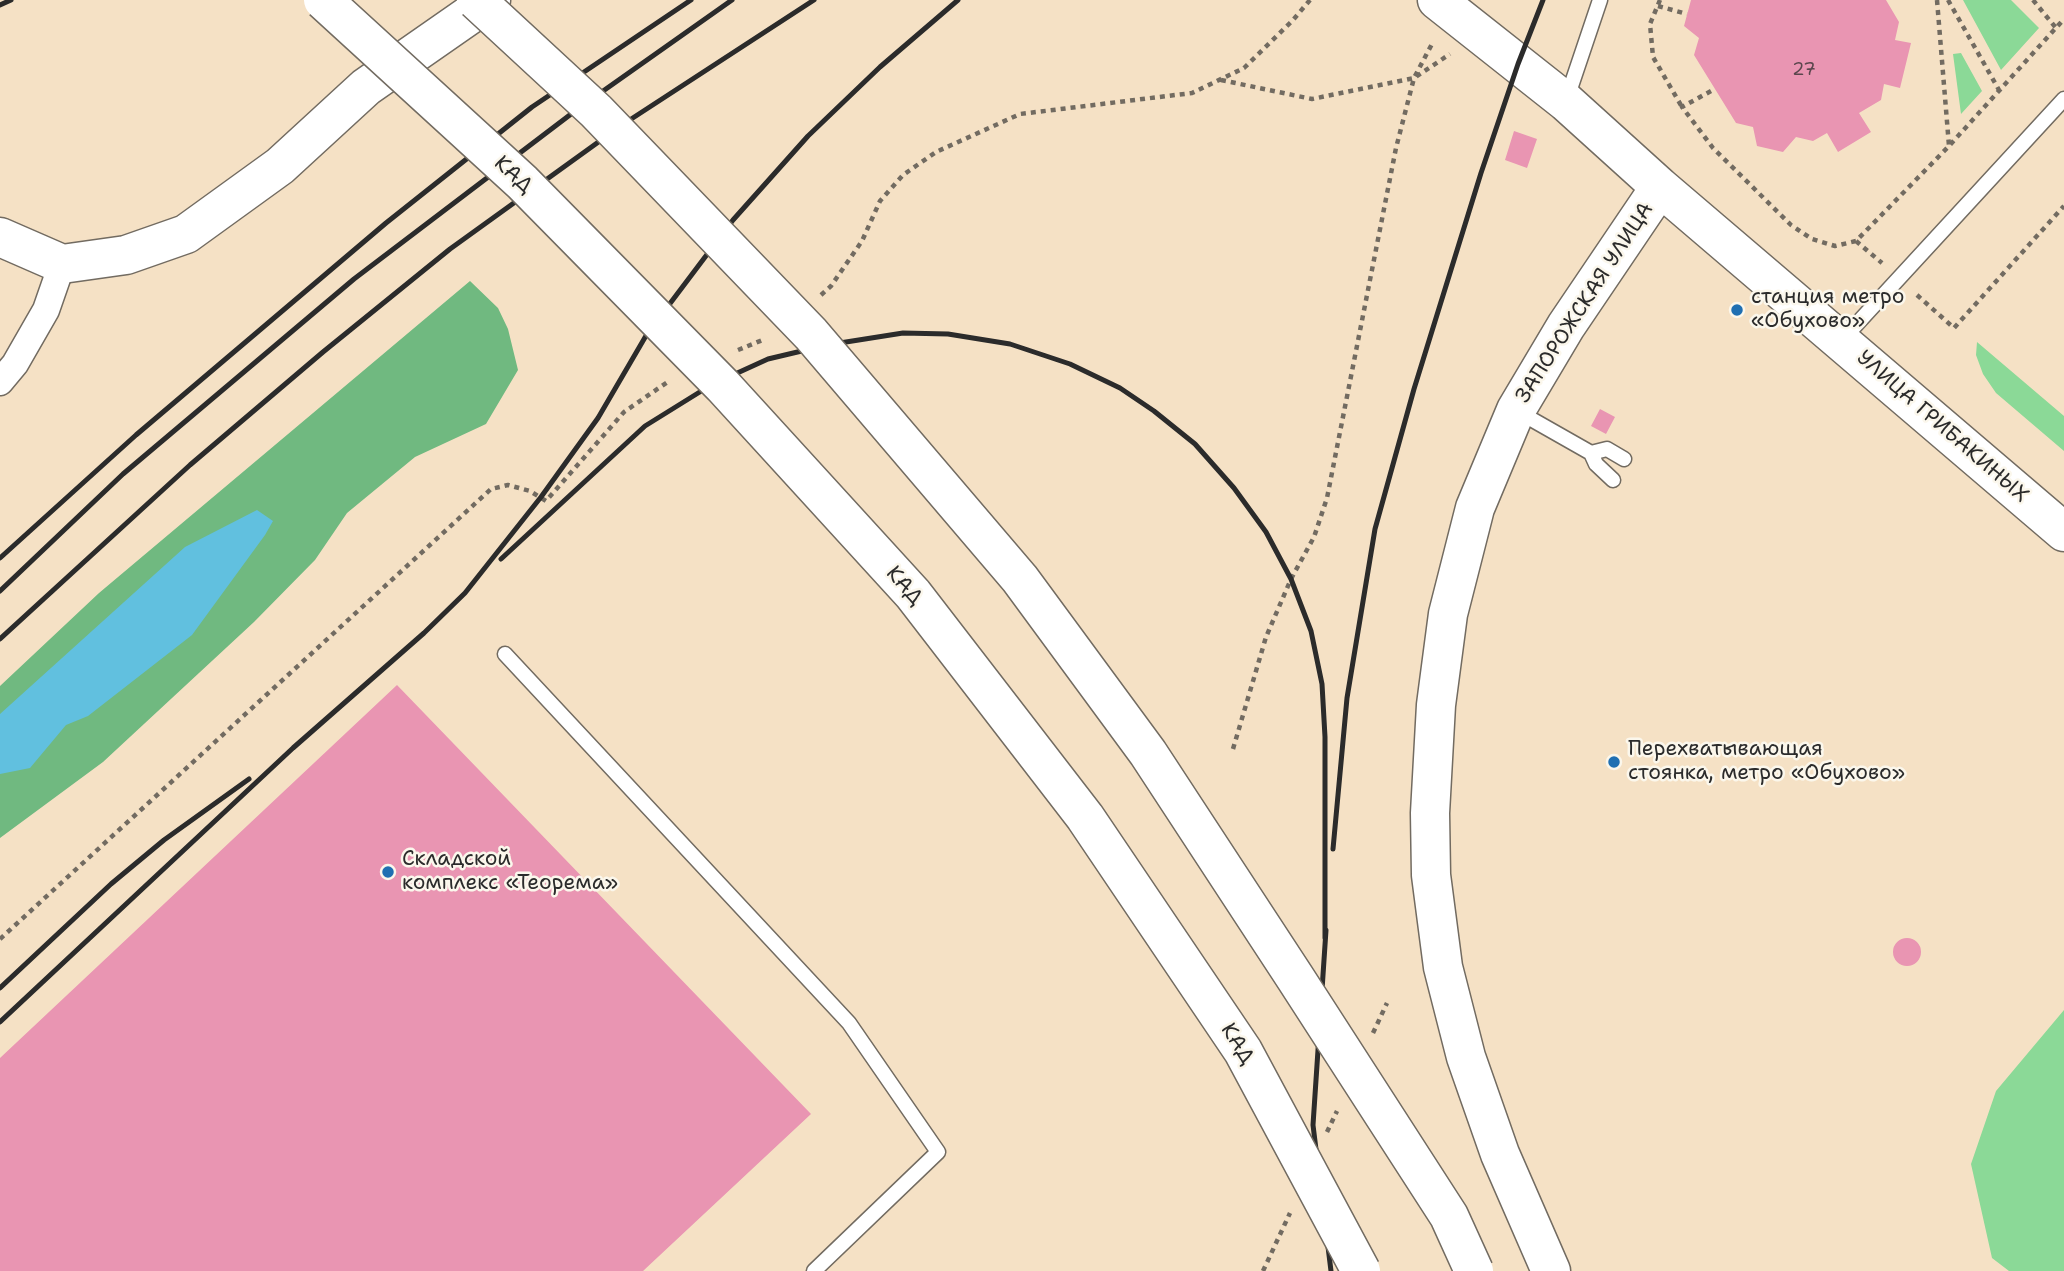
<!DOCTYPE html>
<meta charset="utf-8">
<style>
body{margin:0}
canvas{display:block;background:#f5e1c5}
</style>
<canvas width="2064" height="1271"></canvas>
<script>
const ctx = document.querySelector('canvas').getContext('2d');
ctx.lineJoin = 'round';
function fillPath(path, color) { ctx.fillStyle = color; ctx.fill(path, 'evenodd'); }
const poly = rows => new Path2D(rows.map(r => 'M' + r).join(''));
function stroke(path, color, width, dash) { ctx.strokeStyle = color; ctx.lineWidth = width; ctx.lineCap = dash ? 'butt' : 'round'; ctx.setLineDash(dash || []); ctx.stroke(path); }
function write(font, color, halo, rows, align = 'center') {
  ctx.font = font + ' "Shantell Sans",sans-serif'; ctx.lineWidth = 5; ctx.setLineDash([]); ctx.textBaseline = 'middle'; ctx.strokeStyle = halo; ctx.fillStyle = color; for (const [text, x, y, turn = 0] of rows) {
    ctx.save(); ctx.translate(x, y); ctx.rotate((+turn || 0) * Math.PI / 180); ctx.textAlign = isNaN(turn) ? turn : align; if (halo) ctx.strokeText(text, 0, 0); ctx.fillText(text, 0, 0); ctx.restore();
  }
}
const green = poly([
 [1963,0,2011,0,2039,28,2001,70],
 [1961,53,1982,91,1961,114,1953,54],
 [1977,342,2064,416,2064,451,1996,393,1983,374,1976,355],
 [2064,1010,2064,1271,2009,1271,1992,1258,1971,1164,1996,1091]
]);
const forest = poly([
 [470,281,498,308,508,329,518,370,486,424,415,457,347,513,315,560,254,622,103,762,0,838,0,686,99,593]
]);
const water = poly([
 [257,510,273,521,265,535,192,635,88,716,66,725,30,768,0,774,0,714,185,547]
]);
const building = poly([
 [1691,0,1886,0,1899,22,1895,40,1911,43,1900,88,1884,84,1881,100,1859,113,1871,132,1838,152,1827,133,1813,141,1796,137,1783,152,1757,146,1753,127,1736,123,1694,55,1699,38,1684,26],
 [1514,131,1537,139,1527,168,1505,160],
 [1600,409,1615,417,1606,434,1591,426],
 [397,685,811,1114,643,1271,0,1271,0,1058],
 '1893 952a14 14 0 1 1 28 0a14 14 0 1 1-28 0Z'
]);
const path = poly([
 [1660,0,1650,24,1653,57,1682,107],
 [1937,0,1949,146],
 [1948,0,1999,90],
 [2033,0,2056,28],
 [1658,6,1687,14],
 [1221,80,1312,99,1414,78,1450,54],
 [1711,91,1682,107,1713,148,1791,225,1812,239,1835,246,1856,241,1949,146,2064,19],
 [1856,241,1882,263],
 [821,295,831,286,862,241,880,201,903,175,936,152,1020,114,1192,93,1244,68,1293,20,1310,0],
 [1917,295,1954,328,2064,206],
 [738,350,765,339],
 [1233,749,1266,637,1291,579,1314,537,1327,498,1396,148,1414,78,1433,42],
 [0,939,491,489,508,485,530,491,546,501,624,412,669,381],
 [1373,1033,1387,1003],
 [1327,1132,1337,1111],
 [1263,1271,1290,1213]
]);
const lane = poly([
 [1567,98,1600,0],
 [1842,340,2064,99],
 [1517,411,1591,453,1596,464,1613,480],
 [1591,453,1607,449,1624,459],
 [505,654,849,1023,938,1152,814,1271]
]);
const street = poly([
 [0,382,15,364,46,310,62,264]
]);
const secondary = poly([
 [1437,0,1566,102,1660,187,2064,532],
 [0,237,62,264,126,255,186,234,280,166,366,87,491,0],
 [1551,1271,1500,1154,1466,1057,1443,967,1431,875,1430,813,1436,705,1448,614,1475,508,1516,410,1566,326,1660,187]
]);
const rail = poly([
 [0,5,11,0],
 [0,558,136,435,386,223,532,107,691,0],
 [501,559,645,426,711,385,768,359,827,345,903,333,948,334,1010,344,1070,364,1120,388,1154,411,1195,444,1234,488,1266,532,1291,579,1311,631,1322,684,1325,737,1325,938],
 [0,591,123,474,354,279,579,108,732,0],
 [0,639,190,465,323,352,450,249,622,125,814,0],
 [1333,849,1347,698,1375,529,1414,389,1481,173,1518,64,1543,0],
 [1326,930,1313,1125,1331,1271],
 [0,988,111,884,164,840,249,779],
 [0,1022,293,748,424,633,465,593,541,497,598,418,647,334,733,220,808,136,880,67,958,0]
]);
const highwayBridge = poly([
 [323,0,522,182,723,386,913,594,1085,817,1243,1051,1361,1271],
 [476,0,596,111,811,334,1020,579,1148,753,1296,979,1449,1216,1474,1271]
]);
const markers = [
 [1737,310,7,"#1f6fb2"],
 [1614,762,7,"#1f6fb2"],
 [388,872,7,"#1f6fb2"]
];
const numberNames = [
 ["27",1804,70]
];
const streetNames = [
 ["КАД",513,175,43],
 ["ЗАПОРОЖСКАЯ УЛИЦА",1585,303,-57],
 ["УЛИЦА ГРИБАКИНЫХ",1942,427,41],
 ["КАД",904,586,49],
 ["КАД",1237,1044,58]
];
const poiNames = [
 ["станция метро",1751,298],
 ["«Обухово»",1751,322],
 ["Перехватывающая",1628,750],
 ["стоянка, метро «Обухово»",1628,774],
 ["Складской",402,860],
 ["комплекс «Теорема»",402,884]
];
fillPath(green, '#8bd997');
fillPath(forest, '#70b980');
fillPath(water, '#61c0df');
fillPath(building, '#e995b2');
stroke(lane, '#726b61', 17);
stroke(street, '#726b61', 29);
stroke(secondary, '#726b61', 41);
stroke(path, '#726b61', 4.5, [5, 5]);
stroke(lane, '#fff', 14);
stroke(street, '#fff', 26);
stroke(secondary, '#fff', 38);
stroke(rail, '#2b2b2b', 5);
stroke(highwayBridge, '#726b61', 41, []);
stroke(highwayBridge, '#fff', 38);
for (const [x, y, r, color] of markers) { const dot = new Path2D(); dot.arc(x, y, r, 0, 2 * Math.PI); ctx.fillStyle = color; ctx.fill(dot); stroke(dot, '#fbf7ec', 2.5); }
write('18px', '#5a464d', null, numberNames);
write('21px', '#2b2b2b', '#fbf7ec', streetNames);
write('21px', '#2b2b2b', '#fbf7ec', poiNames, 'left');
</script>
